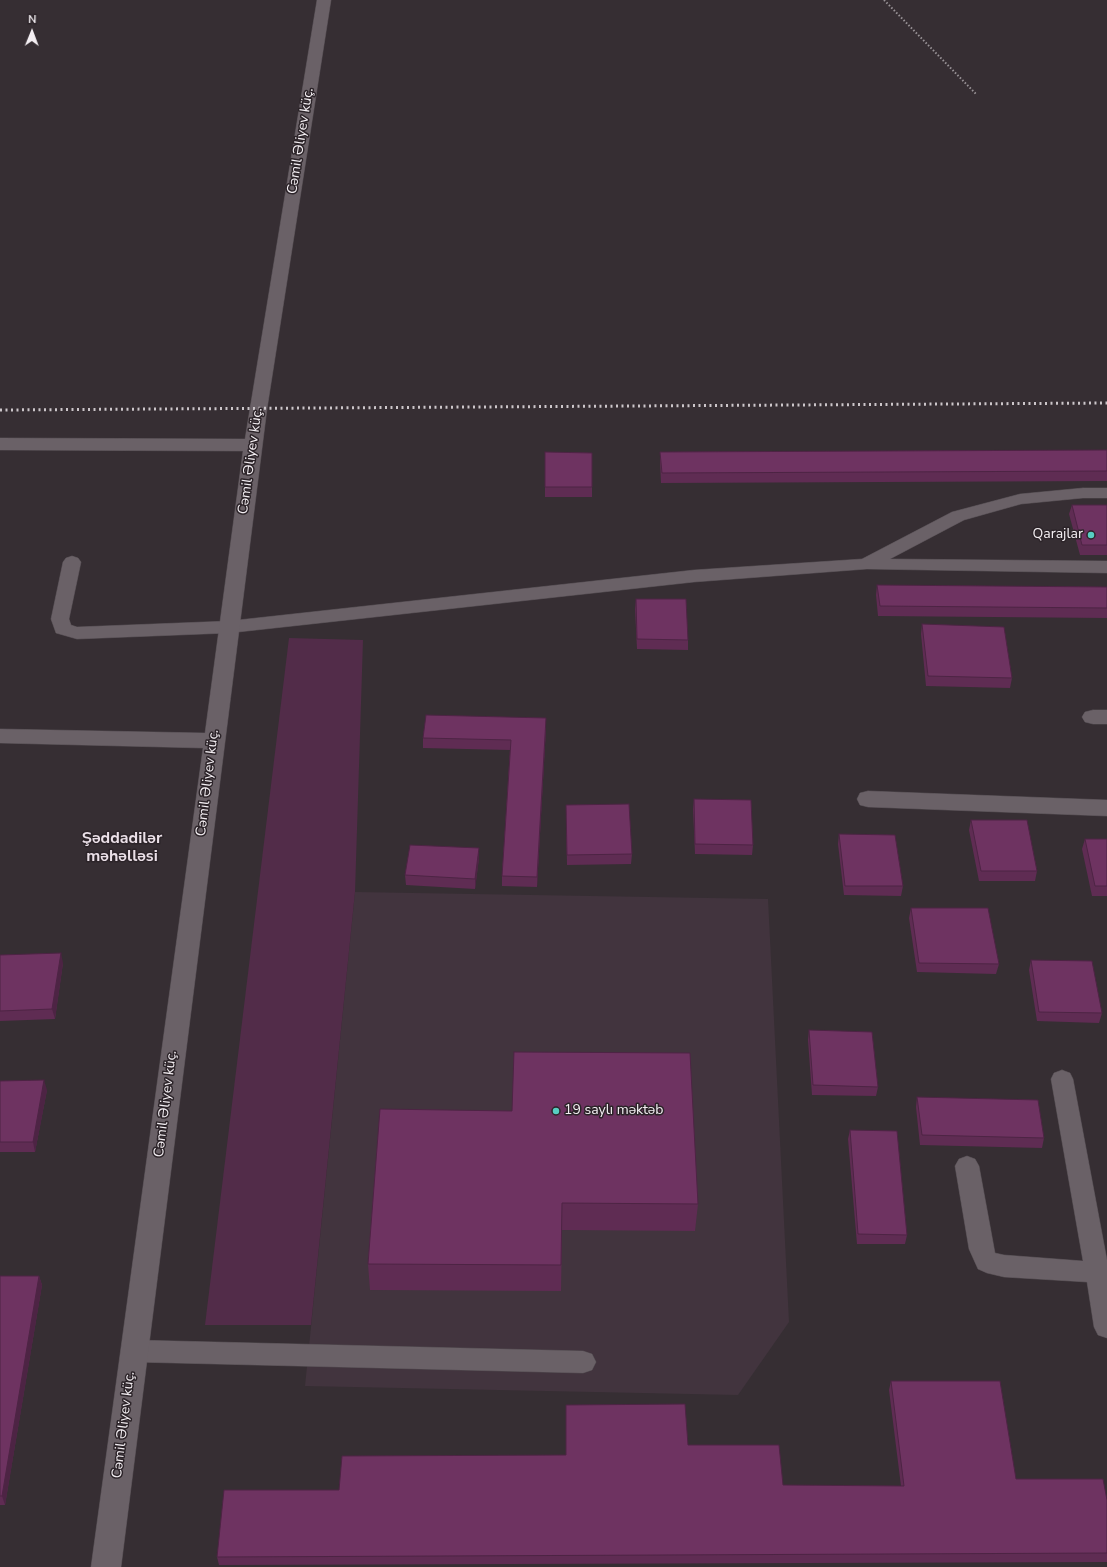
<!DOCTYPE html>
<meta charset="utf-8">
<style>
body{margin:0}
#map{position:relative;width:1107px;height:1567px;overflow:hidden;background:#362e33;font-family:"Nunito Sans",sans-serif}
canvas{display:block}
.north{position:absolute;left:12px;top:12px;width:40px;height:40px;-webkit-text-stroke:3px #2c2429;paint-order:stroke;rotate:1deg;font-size:11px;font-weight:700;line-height:16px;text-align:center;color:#f4eff3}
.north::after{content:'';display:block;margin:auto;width:14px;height:18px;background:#f4eff3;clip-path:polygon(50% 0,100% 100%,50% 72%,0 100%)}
</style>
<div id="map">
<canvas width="1107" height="1567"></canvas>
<div class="north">N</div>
</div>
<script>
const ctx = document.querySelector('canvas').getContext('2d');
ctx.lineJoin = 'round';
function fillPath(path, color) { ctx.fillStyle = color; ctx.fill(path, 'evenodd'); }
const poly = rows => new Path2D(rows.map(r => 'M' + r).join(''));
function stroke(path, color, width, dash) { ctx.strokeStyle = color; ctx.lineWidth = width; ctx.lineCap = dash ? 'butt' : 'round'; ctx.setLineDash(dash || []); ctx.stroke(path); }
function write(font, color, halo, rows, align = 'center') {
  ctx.font = font + ' "Nunito Sans",sans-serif'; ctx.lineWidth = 3; ctx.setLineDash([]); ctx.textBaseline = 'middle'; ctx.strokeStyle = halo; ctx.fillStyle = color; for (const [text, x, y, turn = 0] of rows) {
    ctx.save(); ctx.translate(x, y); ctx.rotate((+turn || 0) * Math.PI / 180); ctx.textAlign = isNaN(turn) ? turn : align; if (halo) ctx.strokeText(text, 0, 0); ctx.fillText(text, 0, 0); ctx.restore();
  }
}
const built = poly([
 [355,892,768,899,789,1322,738,1395,305,1386]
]);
const green = poly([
 [289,638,363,640,355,892,311,1325,205,1325]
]);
const path = poly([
 [884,0,976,94]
]);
const service = poly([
 [1083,488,1107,488,1107,498,1083,498,1021,504,964,520,890,559,1107,561,1107,573,867,569,694,582,229,633,77,639,56,633,51,619,63,562,66,558,72,556,78,558,81,562,69,619,71,625,77,627,229,621,694,570,862,559,952,512,1020,494,1083,488],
 [1062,1070,1070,1073,1073,1079,1107,1260,1107,1338,1098,1335,1094,1327,1087,1282,1004,1277,987,1273,978,1269,969,1249,955,1166,959,1159,967,1156,975,1159,979,1166,995,1253,1004,1255,1083,1261,1051,1079,1054,1073,1062,1070],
 [134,1340,583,1351,592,1354,596,1362,592,1370,583,1373,134,1362,125,1359,121,1351,125,1343,134,1340]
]);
const minor = poly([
 [317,0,331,0,267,409,121,1567,91,1567,203,748,0,743,0,729,205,733,243,451,0,450,0,438,245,439,317,0],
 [1093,710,1107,710,1107,724,1093,724,1085,722,1082,717,1085,712,1093,710],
 [868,791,1107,800,1107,816,868,807,860,805,857,799,860,793,868,791]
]);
const rail = poly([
 [0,410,1107,403]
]);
const wall = poly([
 [1107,450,1107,481,661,483,660,461,660,452],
 [545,452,592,453,592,497,545,497],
 [1072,505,1107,505,1107,555,1080,555,1069,514],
 [877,585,1107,587,1107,618,878,616,876,595],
 [636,599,688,640,688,650,637,649,635,609],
 [922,624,1012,678,1010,688,926,686,921,634],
 [546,728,537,887,502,886,502,876,510,750,423,748,423,738],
 [694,799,753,845,752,855,695,854,693,809],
 [566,815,632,854,631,864,567,865],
 [971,820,1037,871,1035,881,979,881,969,830],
 [839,834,903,886,901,896,844,895,838,844],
 [1085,839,1107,839,1107,896,1092,896,1082,849],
 [479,858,475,889,406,885,405,875],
 [911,908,999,964,996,974,917,972,909,918],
 [0,955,63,963,55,1019,0,1021],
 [1031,960,1102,1013,1099,1023,1037,1021,1029,970],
 [809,1030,878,1087,876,1096,812,1095,808,1040],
 [0,1081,47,1090,35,1152,0,1152],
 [917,1097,1044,1138,1042,1148,920,1145,916,1107],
 [380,1109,698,1204,695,1231,562,1230,561,1291,370,1290,368,1264],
 [850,1130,907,1235,905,1244,857,1244,848,1139],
 [0,1276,39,1276,42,1285,5,1505,0,1505],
 [891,1381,1016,1479,1107,1500,1107,1562,219,1565,217,1557,339,1490,566,1455,688,1445,783,1485,901,1486,889,1390]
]);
const shadedWall = poly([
 [546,718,546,728,537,887,537,877],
 [479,848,479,858,475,889,475,879],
 [61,953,63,963,55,1019,52,1009],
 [44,1080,47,1090,35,1152,33,1142],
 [39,1276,42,1285,5,1505,2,1496]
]);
const building = poly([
 [1107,450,1107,471,662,473,660,452,1107,450],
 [545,452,592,453,592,487,545,487,545,452],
 [1072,505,1107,505,1107,545,1082,545,1072,505],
 [877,585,1107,587,1107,608,880,606,877,585],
 [636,599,686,599,688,640,637,639,636,599],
 [922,624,1004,627,1012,678,928,676,922,624],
 [426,715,546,718,537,877,502,876,511,740,423,738,426,715],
 [694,799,751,800,753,845,695,844,694,799],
 [629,804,632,854,567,855,566,805,629,804],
 [971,820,1027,820,1037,871,981,871,971,820],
 [839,834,895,835,903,886,845,886,839,834],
 [1085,839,1107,839,1107,886,1095,886,1085,839],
 [410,845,479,848,475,879,405,875,410,845],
 [911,908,988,908,999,964,919,963,911,908],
 [61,953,52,1009,0,1011,0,955,61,953],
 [1031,960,1092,961,1102,1013,1039,1012,1031,960],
 [809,1030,872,1032,878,1087,813,1085,809,1030],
 [514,1052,690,1053,698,1204,562,1203,561,1265,368,1264,380,1109,512,1111,514,1052],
 [44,1080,33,1142,0,1142,0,1081,44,1080],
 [917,1097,1038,1100,1044,1138,922,1135,917,1097],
 [850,1130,897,1131,907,1235,858,1234,850,1130],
 [0,1276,39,1276,2,1496,0,1496,0,1276],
 [891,1381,1000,1381,1016,1479,1103,1479,1107,1500,1107,1553,217,1557,224,1490,339,1490,342,1456,566,1455,566,1405,685,1404,688,1445,779,1445,783,1485,904,1486,891,1381]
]);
const markers = [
 [1091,535,4,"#57cec2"],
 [556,1111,4,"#57cec2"]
];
const streetNames = [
 ["Cəmil Əliyev küç.",301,141,-81],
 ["Cəmil Əliyev küç.",251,461,-82],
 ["Cəmil Əliyev küç.",208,783,-83],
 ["Cəmil Əliyev küç.",166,1104,-83],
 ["Cəmil Əliyev küç.",124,1425,-83]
];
const poiNames = [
 ["Qarajlar",1083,535],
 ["19 saylı məktəb",564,1111,"left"]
];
const quarterNames = [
 ["Şəddadilər",122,839],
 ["məhəlləsi",122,857]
];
fillPath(built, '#42343e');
fillPath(green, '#522c49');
stroke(service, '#514a4f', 1);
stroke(minor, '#514a4f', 1);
stroke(path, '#989296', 2, [1.5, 2]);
fillPath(service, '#6a6167');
fillPath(minor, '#6a6167');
stroke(rail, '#ccc6ca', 3, [2, 3.5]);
fillPath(wall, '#5f2c53');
fillPath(shadedWall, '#4d2444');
fillPath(building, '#6e3361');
stroke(building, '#4d2444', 1);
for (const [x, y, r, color] of markers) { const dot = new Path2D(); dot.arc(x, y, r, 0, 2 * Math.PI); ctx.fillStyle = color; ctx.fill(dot); stroke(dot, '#2c2429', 1.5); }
write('14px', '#f4eff3', '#2c2429', streetNames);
write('14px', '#f4eff3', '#2c2429', poiNames, 'right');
write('bold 16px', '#ebe0e8', '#2c2429', quarterNames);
</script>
